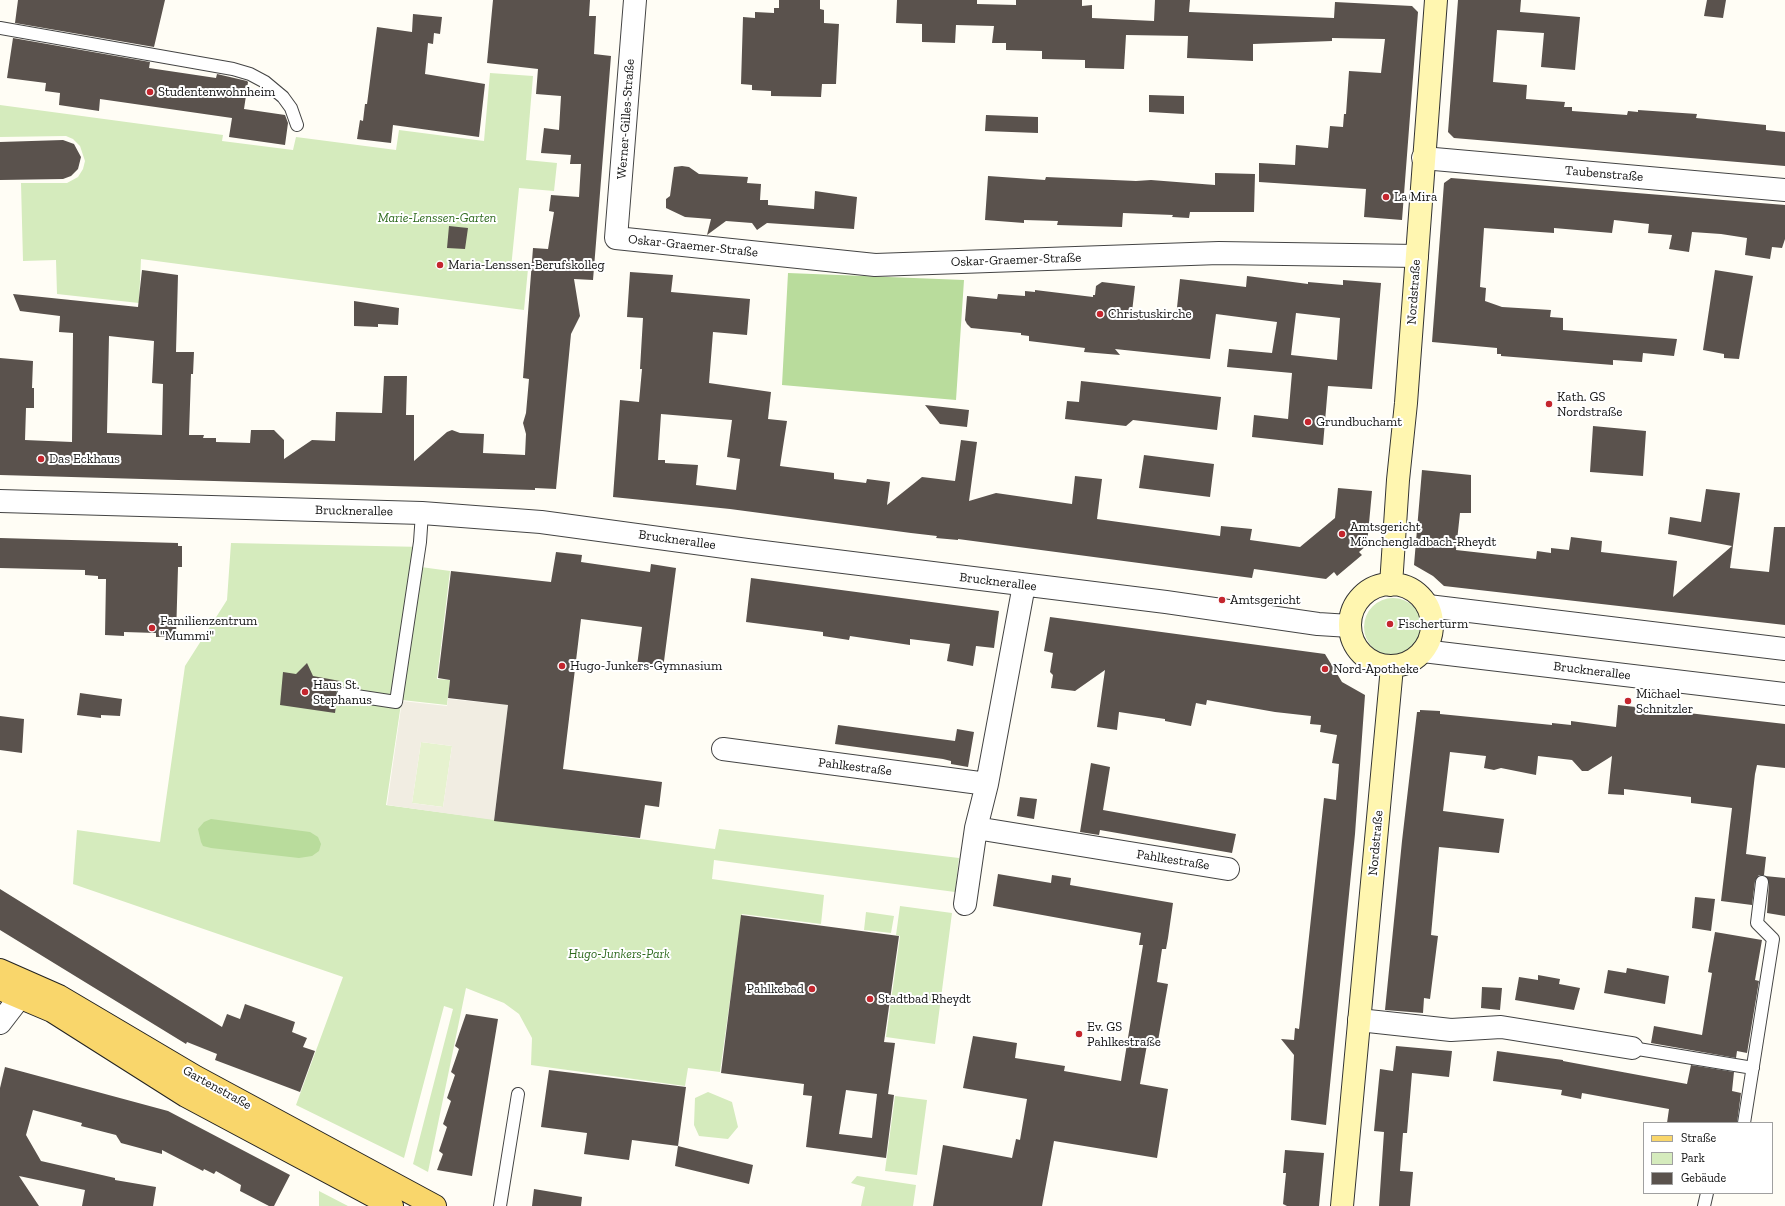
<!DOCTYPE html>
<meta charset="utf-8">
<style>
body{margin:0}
#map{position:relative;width:1785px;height:1206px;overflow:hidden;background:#fffdf5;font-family:"Zilla Slab",serif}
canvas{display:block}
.legend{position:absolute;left:1643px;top:1122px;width:130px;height:72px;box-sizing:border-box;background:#fff;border:1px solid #a0a0a0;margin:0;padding:5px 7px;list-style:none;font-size:12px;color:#111}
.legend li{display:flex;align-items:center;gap:8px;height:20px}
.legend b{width:20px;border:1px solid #a0a0a0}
</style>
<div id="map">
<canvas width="1785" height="1206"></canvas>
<ul class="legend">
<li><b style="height:5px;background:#f9d66b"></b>Straße</li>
<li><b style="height:11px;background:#d5ebbd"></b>Park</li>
<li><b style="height:11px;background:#5a524d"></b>Gebäude</li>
</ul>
</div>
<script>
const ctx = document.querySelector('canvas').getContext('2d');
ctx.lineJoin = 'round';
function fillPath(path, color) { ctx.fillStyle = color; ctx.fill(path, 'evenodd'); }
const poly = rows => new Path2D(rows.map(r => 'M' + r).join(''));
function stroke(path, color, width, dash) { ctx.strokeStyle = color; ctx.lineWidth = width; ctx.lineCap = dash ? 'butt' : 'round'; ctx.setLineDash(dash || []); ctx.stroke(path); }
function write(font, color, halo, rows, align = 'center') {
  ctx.font = font + ' "Zilla Slab",serif'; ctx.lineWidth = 4; ctx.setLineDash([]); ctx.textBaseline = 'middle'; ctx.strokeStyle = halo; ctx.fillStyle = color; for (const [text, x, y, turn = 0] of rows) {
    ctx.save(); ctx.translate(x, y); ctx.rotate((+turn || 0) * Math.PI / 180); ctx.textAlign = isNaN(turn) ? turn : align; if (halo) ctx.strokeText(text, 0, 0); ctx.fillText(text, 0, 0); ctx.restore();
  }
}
const green = poly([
 [490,73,533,76,526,160,557,163,554,191,519,188,511,268,528,269,524,310,141,259,139,303,57,294,56,260,23,261,21,183,67,183,78,177,83,169,85,161,80,146,73,139,66,136,0,137,0,105,223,135,222,141,293,150,296,137,396,150,399,130,484,141],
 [231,543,424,547,421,567,450,571,437,679,450,680,447,705,402,700,419,582,386,805,715,849,719,829,959,858,955,892,714,860,712,879,824,895,821,924,742,914,720,1072,688,1068,685,1086,531,1065,532,1038,519,1014,504,1003,466,988,428,1172,413,1164,453,1009,444,1006,404,1158,296,1105,343,977,73,884,77,830,160,842,185,666,227,600],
 '1364 627a29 29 0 1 1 58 0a29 29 0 1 1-58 0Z',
 [900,906,952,913,935,1044,886,1037,900,936,896,935],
 [866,912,894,916,891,933,864,930],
 [708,1092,732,1102,738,1127,728,1139,699,1136,694,1125,695,1098],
 [895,1096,927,1100,917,1175,885,1171],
 [857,1176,916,1185,913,1206,861,1206,865,1187,851,1183],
 [319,1191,348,1206,319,1206]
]);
const forest = poly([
 [788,273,964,280,956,400,782,385],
 [211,819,310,832,318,837,321,844,319,851,312,856,299,858,211,848,203,846,201,842,198,829,204,822]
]);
const pitch = poly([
 [421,742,452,746,443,807,412,803]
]);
const plaza = poly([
 [448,699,508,705,494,820,387,805,402,701,447,706],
 [421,742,452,746,443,807,412,803]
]);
const building = poly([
 [18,0,165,0,154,47,15,23],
 [493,0,590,0,589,16,596,16,594,54,611,56,593,280,574,279,580,316,571,334,556,489,535,488,535,490,0,475,0,358,33,361,32,388,34,388,34,408,26,408,25,440,72,442,73,333,59,332,60,316,20,311,13,294,138,307,142,270,178,275,176,352,194,352,193,374,191,374,189,435,204,435,203,438,216,438,216,442,250,443,251,430,274,430,284,440,284,459,312,440,335,441,336,412,382,413,384,376,407,376,406,415,414,415,414,461,447,432,452,430,460,433,484,434,483,453,525,455,526,434,523,423,526,413,529,379,523,378,533,248,548,249,554,212,549,211,551,195,579,197,581,164,570,164,571,155,541,153,544,128,559,130,561,96,536,94,538,69,487,63],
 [109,336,154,341,152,383,163,384,162,435,107,433],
 [779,0,820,0,820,9,824,10,824,23,839,24,836,84,822,84,821,97,771,96,771,91,752,90,752,85,741,84,743,17,755,18,755,12,774,13,774,8,779,8],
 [897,0,977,0,977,4,1016,5,1016,0,1082,0,1082,6,1092,5,1092,18,1154,21,1155,0,1190,0,1189,12,1334,18,1335,2,1412,6,1418,12,1402,220,1364,217,1366,189,1259,182,1259,163,1295,165,1296,145,1328,148,1330,126,1343,127,1344,114,1346,114,1349,71,1381,73,1385,39,1332,38,1332,41,1253,44,1253,61,1187,58,1188,36,1126,35,1124,69,1085,68,1085,60,1042,59,1042,51,1006,50,1006,43,992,43,994,26,956,25,955,43,922,42,922,24,896,23],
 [1458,0,1521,0,1520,12,1580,17,1575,70,1541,67,1544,33,1497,30,1493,82,1527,85,1526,99,1565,102,1564,107,1572,107,1572,111,1627,115,1628,111,1638,112,1638,110,1697,114,1696,118,1766,125,1766,130,1785,132,1785,166,1454,138,1448,132],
 [1707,0,1726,0,1723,18,1704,16],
 [413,14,442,17,440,34,434,33,433,44,428,43,425,74,485,84,479,137,393,125,391,143,357,139,360,120,363,121,365,104,367,104,377,27,412,32],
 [13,38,150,62,149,68,216,78,217,74,247,81,248,82,244,109,285,115,288,123,285,145,229,137,232,118,100,99,99,111,59,105,60,93,45,91,46,83,7,78],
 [1149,95,1184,96,1184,114,1149,112],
 [986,115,1038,117,1038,133,985,131],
 [63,140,74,144,81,157,78,169,71,176,63,179,0,180,0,142],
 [682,166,689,167,699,174,748,177,747,183,761,184,760,200,768,200,768,205,814,209,815,191,857,197,854,229,767,223,757,230,752,223,726,221,707,235,711,219,685,217,666,208,666,199,670,196,674,167],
 [1215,173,1255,174,1254,212,1190,212,1189,218,1172,217,1173,215,1123,213,1122,227,1057,225,1058,221,1024,220,1024,223,985,220,988,176,1045,180,1046,177,1136,181,1151,180,1215,185],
 [1451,178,1785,205,1785,239,1782,248,1772,247,1770,259,1745,255,1747,238,1721,234,1692,232,1689,252,1669,249,1672,235,1648,233,1649,224,1614,220,1612,233,1554,228,1554,233,1484,228,1480,287,1486,288,1485,301,1502,307,1551,310,1550,317,1563,318,1563,330,1677,339,1674,356,1643,353,1642,362,1613,360,1613,365,1501,356,1501,354,1497,354,1497,348,1432,342,1444,183],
 [449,226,468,228,465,249,447,248],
 [1715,270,1753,276,1739,359,1724,358,1724,354,1703,350],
 [630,272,673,275,671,292,750,299,747,335,713,332,709,383,771,392,768,419,787,421,780,466,834,473,834,479,866,483,867,479,890,482,887,505,922,477,955,481,961,440,977,442,969,501,996,493,1072,504,1075,476,1102,479,1097,519,1220,536,1221,526,1252,529,1250,540,1300,547,1335,518,1338,488,1372,491,1367,545,1359,552,1362,555,1337,576,1334,572,1326,579,1254,569,1252,578,958,539,958,540,936,538,937,536,911,533,730,509,613,497,620,400,639,402,642,369,640,369,643,318,627,317],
 [661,414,732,420,727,457,740,459,736,490,696,485,698,465,665,463,665,460,658,460],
 [1247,276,1308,284,1308,282,1343,285,1343,280,1381,283,1372,389,1328,386,1323,445,1252,437,1254,415,1288,419,1292,373,1227,367,1229,349,1272,353,1277,322,1216,314,1210,359,1115,349,1120,355,1084,352,1085,348,1029,341,1029,336,1021,335,1021,333,971,328,967,324,965,320,967,296,997,299,998,294,1025,296,1025,291,1035,292,1035,290,1093,297,1093,295,1095,295,1096,286,1102,282,1135,286,1132,312,1176,317,1180,279,1246,287],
 [1296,313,1340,318,1337,360,1291,355],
 [354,301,399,308,398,325,378,324,378,327,354,326],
 [1081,381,1221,397,1217,430,1133,420,1126,426,1065,419,1067,401,1079,402],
 [925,405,969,410,967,427,940,424],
 [1593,426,1646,431,1643,476,1590,472],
 [1144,455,1214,464,1210,497,1139,488],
 [1422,470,1471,475,1471,513,1460,513,1456,550,1536,559,1537,551,1551,553,1551,548,1569,550,1571,537,1602,541,1601,552,1677,561,1673,597,1732,546,1668,534,1670,517,1701,522,1706,489,1740,493,1730,568,1769,572,1774,527,1785,527,1785,625,1444,586,1433,576,1414,565],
 [0,538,178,543,178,546,182,546,182,567,178,567,176,637,156,637,156,633,124,632,124,636,105,635,106,579,98,579,98,576,85,575,85,570,0,568],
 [556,552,582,555,581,562,650,572,651,564,676,568,663,669,637,666,642,627,581,619,563,769,662,782,659,807,645,805,640,838,494,821,508,705,448,698,450,680,438,678,451,571,551,582],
 [751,578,999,611,994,648,976,646,973,666,947,661,950,644,910,639,910,645,850,636,849,640,823,636,823,632,746,622],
 [1050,617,1325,654,1342,682,1365,695,1355,834,1326,1125,1291,1120,1294,1055,1281,1039,1294,1040,1295,1028,1299,1029,1324,798,1336,800,1339,764,1332,763,1337,735,1320,732,1321,725,1310,724,1311,716,1275,712,1207,700,1206,705,1196,703,1191,726,1165,721,1165,719,1119,712,1117,730,1097,727,1105,670,1075,691,1051,688,1053,675,1050,672,1053,653,1044,651],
 [307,663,313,676,340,681,339,688,336,692,337,698,335,713,280,705,283,672,296,674],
 [80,693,122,699,120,716,101,715,101,718,77,715],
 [1618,705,1785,724,1785,768,1757,765,1755,774,1746,854,1766,857,1764,875,1759,875,1755,881,1752,905,1721,901,1732,808,1691,803,1691,797,1624,789,1624,795,1608,794,1612,756,1588,771,1582,771,1572,760,1538,756,1536,775,1501,768,1494,770,1484,768,1486,756,1450,752,1443,811,1504,819,1499,853,1439,847,1431,935,1438,936,1430,999,1424,998,1423,1013,1385,1010,1402,841,1417,712,1420,712,1420,710,1440,711,1440,714,1542,724,1552,725,1552,723,1571,725,1571,721,1616,727],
 [0,716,24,719,22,753,0,750],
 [838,725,955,741,957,729,974,732,968,767,951,764,951,761,943,759,835,744],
 [1091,763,1110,767,1103,810,1236,834,1232,853,1100,830,1099,835,1080,832],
 [1020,797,1037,799,1034,819,1017,816],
 [998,874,1051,883,1052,875,1071,878,1070,885,1173,903,1168,938,1166,949,1162,949,1157,982,1168,984,1158,1041,1148,1039,1140,1084,1168,1089,1157,1158,1054,1141,1042,1206,933,1206,943,1145,1012,1158,1016,1139,1020,1140,1027,1099,963,1088,973,1036,1017,1043,1015,1058,1065,1066,1064,1071,1121,1081,1143,945,1139,945,1141,933,993,906],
 [1765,876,1785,878,1785,916,1767,913,1769,883],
 [0,889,222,1027,227,1014,240,1019,245,1004,295,1022,292,1032,307,1038,303,1047,315,1051,300,1092,215,1060,217,1054,187,1042,186,1044,0,930],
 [1695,897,1715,899,1711,931,1692,928],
 [741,915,899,936,884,1042,895,1043,888,1094,894,1095,886,1158,806,1147,812,1096,803,1095,804,1084,721,1073],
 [846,1090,877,1094,872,1138,839,1134],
 [1715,932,1762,940,1755,980,1759,981,1747,1053,1737,1051,1736,1058,1651,1043,1654,1026,1702,1035,1712,973,1708,972],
 [1627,968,1669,976,1665,1004,1604,993,1608,970,1626,973],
 [1538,975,1560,979,1559,984,1580,988,1574,1010,1515,1000,1519,977,1538,980],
 [1482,987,1502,988,1500,1010,1481,1008],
 [466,1014,498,1019,472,1176,437,1170,443,1154,439,1151,447,1127,443,1124,451,1101,447,1098,455,1075,451,1072,459,1049,455,1046],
 [1396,1046,1452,1051,1449,1077,1412,1073,1407,1133,1403,1133,1400,1171,1413,1172,1410,1206,1379,1206,1384,1132,1374,1131,1380,1069,1393,1071],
 [1497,1051,1563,1060,1563,1061,1687,1084,1691,1065,1734,1072,1732,1091,1741,1093,1737,1123,1667,1123,1669,1109,1582,1093,1581,1099,1561,1095,1562,1090,1493,1081],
 [5,1067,168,1111,290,1175,274,1206,269,1206,240,1191,241,1185,216,1171,214,1174,204,1169,203,1171,162,1150,162,1154,121,1143,116,1135,81,1126,82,1123,33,1110,26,1135,41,1161,115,1178,115,1180,156,1187,153,1206,82,1206,85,1190,19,1176,39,1206,0,1206,0,1088],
 [549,1070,686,1087,678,1146,632,1140,629,1160,584,1154,587,1133,541,1127],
 [678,1146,753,1165,749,1184,675,1166],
 [1285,1150,1324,1153,1319,1206,1287,1206,1283,1204,1286,1173,1283,1173],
 [534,1189,582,1197,581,1206,532,1206]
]);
const lane = poly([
 [0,28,233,69,250,74,265,82,283,97,291,108,297,125],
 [343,694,396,702,420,542,422,513],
 [1632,1048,1753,1068],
 [1744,1123,1773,939,1757,923,1762,882],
 [500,1206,518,1094],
 [1704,1206,1707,1193]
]);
const street = poly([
 [635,0,616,238,875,265,1219,253,1417,256],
 [1423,158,1785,190],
 [0,501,422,513,541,522,747,550,1166,602,1318,624,1350,626],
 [1428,606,1785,649],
 [1423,651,1785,694],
 [723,749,987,784],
 [976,828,1228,869],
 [965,904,976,828,987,784,1024,585],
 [1359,1020,1451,1030,1501,1027,1632,1048],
 [0,1023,20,997]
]);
const secondary = poly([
 '1350 625a41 41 0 1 1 82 0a41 41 0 1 1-82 0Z',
 [1391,585,1398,480,1406,403,1436,0],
 [1342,1206,1392,667]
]);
const primary = poly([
 [0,970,59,996,196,1077,435,1206],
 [0,989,52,1011,186,1096,392,1206]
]);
const markers = [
 [150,92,4,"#c4262e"],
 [1386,197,4,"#c4262e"],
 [440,265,4,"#c4262e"],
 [1100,314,4,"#c4262e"],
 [1549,404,4,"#c4262e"],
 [1308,422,4,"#c4262e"],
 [41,459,4,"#c4262e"],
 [1342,534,4,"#c4262e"],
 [1222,600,4,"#c4262e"],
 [1390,624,4,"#c4262e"],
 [152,628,4,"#c4262e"],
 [562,666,4,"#c4262e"],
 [1325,669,4,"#c4262e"],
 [305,692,4,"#c4262e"],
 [1628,701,4,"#c4262e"],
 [812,989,4,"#c4262e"],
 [870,999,4,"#c4262e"],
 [1079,1034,4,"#c4262e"]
];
const poiNames = [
 ["Studentenwohnheim",158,92],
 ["La Mira",1394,197],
 ["Maria-Lenssen-Berufskolleg",448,265],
 ["Christuskirche",1108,314],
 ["Kath. GS",1557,397],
 ["Nordstraße",1557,412],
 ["Grundbuchamt",1316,422],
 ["Das Eckhaus",49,459],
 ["Amtsgericht",1350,527],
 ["Mönchengladbach-Rheydt",1350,542],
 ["Amtsgericht",1230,600],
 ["Familienzentrum",160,621],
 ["\"Mummi\"",160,636],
 ["Fischerturm",1398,624],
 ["Hugo-Junkers-Gymnasium",570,666],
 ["Nord-Apotheke",1333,669],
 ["Haus St.",313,685],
 ["Stephanus",313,700],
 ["Michael",1636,694],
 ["Schnitzler",1636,709],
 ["Pahlkebad",804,989,"right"],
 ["Stadtbad Rheydt",878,999],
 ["Ev. GS",1087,1027],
 ["Pahlkestraße",1087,1042]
];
const streetNames = [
 ["Werner-Gilles-Straße",626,119,-86],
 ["Taubenstraße",1604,174,5],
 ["Oskar-Graemer-Straße",693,246,6],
 ["Oskar-Graemer-Straße",1016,260,-2],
 ["Nordstraße",1414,292,-86],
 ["Brucknerallee",354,511,1],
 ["Brucknerallee",677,540,8],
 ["Brucknerallee",998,582,7],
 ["Brucknerallee",1592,671,7],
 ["Pahlkestraße",855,767,7],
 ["Nordstraße",1376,843,-85],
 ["Pahlkestraße",1173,860,9],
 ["Gartenstraße",217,1088,29]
];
const parkNames = [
 ["Marie-Lenssen-Garten",437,218],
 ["Hugo-Junkers-Park",619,954]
];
fillPath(green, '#d5ebbd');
fillPath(forest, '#b9dc9c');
fillPath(pitch, '#e6f2cf');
fillPath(plaza, '#f1ede2');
fillPath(building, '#5a524d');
stroke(lane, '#444', 14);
stroke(street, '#444', 24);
stroke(secondary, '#333', 24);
stroke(primary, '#222', 24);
stroke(lane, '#fff', 12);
stroke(street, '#fff', 22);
stroke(secondary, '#fff6b0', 22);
stroke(primary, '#f9d66b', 22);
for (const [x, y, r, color] of markers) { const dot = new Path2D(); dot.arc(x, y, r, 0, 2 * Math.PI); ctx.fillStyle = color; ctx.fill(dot); stroke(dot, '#fff', 1.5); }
write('13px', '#111', '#fff', poiNames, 'left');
write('13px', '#111', '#fff', streetNames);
write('italic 13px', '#2f6b1f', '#fff', parkNames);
</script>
